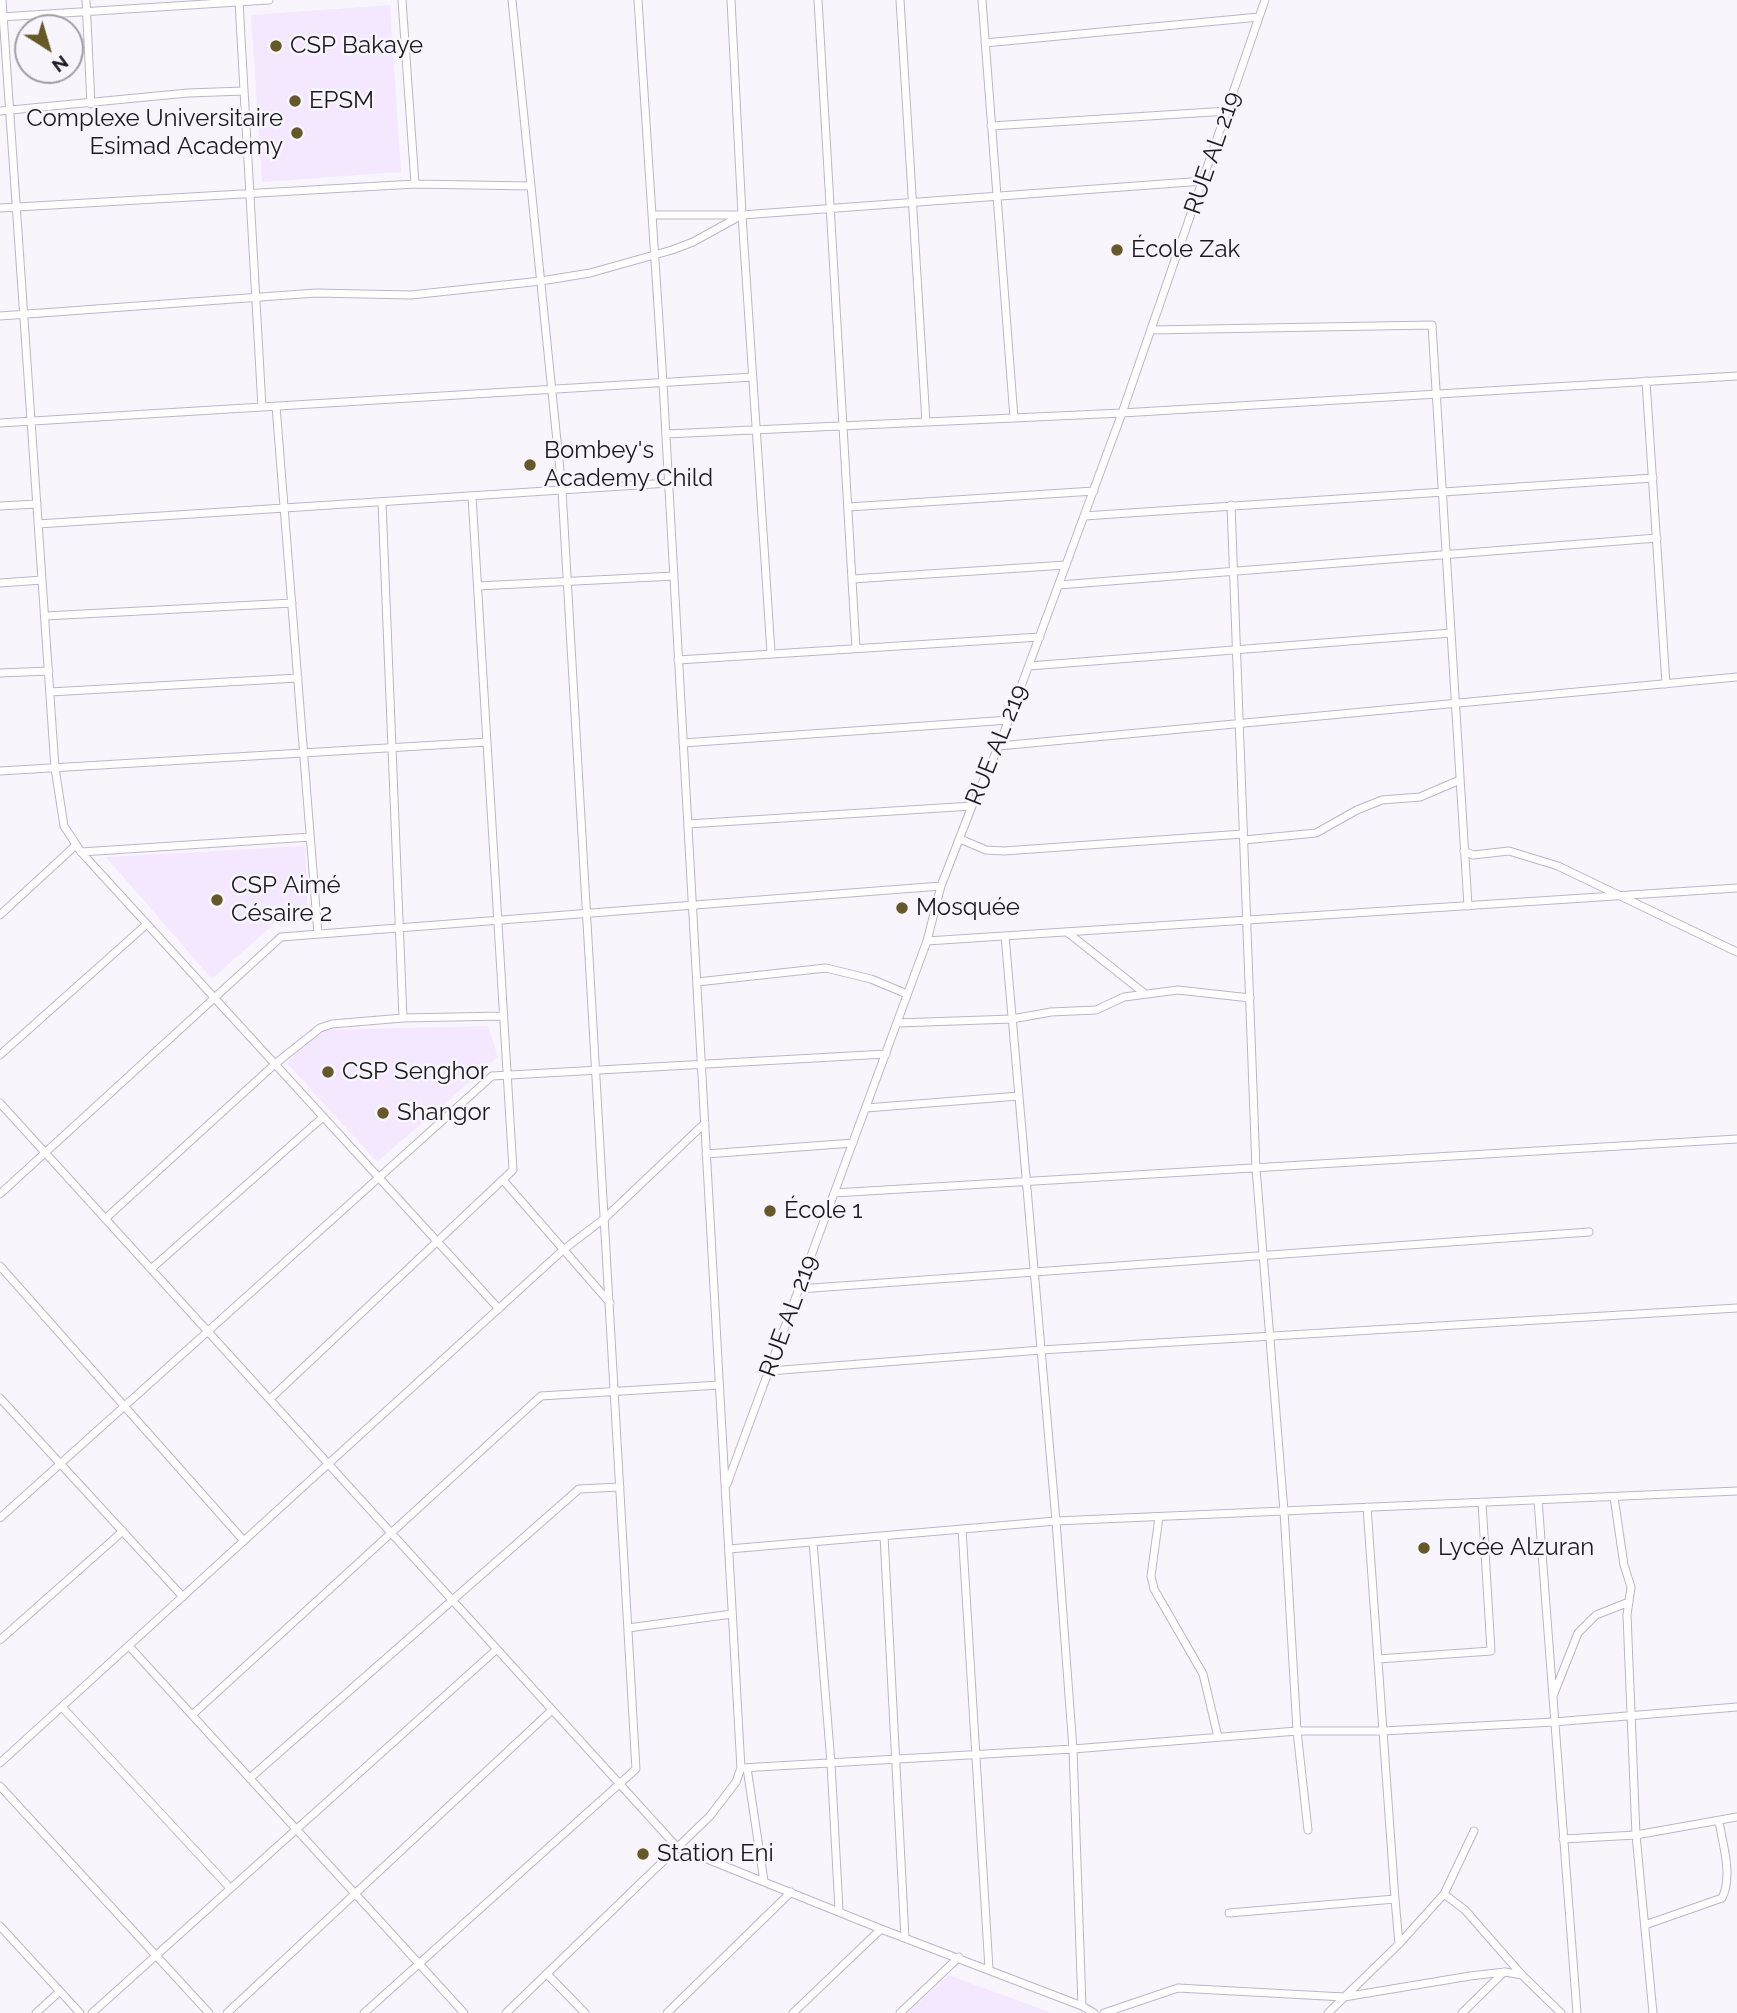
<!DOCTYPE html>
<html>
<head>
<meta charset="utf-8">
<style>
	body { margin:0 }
	#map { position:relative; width:1737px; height:2013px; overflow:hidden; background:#f9f5fd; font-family:Raleway,sans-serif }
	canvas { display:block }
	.north { position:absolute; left:14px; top:14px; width:70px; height:70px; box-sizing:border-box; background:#f9f5fd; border:2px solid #a19da5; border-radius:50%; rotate:143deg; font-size:19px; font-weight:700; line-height:28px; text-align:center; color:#1d1920 }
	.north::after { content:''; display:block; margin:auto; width:24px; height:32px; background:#655a27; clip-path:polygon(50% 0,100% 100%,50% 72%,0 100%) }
</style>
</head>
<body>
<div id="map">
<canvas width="1737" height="2013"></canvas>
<div class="north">N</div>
</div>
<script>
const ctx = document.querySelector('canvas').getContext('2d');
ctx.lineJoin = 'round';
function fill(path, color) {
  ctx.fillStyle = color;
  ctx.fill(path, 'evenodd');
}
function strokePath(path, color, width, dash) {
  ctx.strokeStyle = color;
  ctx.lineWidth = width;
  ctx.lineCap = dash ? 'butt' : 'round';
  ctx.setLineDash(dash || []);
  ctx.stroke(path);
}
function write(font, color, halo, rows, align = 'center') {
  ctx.font = font + ' Raleway,sans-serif';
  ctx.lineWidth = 5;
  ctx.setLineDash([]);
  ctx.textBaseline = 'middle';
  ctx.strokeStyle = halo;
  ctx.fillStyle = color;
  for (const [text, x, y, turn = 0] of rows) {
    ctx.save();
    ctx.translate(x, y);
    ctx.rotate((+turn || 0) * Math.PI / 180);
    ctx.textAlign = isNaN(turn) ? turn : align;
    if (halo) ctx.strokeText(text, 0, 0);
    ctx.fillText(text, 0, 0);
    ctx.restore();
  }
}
const built = new Path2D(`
	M390,5l11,167 -139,10 -11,-167z
	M305,846l3,74 -34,4 -62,55 -106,-122z
	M488,1026l10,31 -121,105 -90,-99 34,-33z
	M948,1975l104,38h-144z`);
const street = new Path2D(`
	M2,0l53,768 9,58 17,26 418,457
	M86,0l5,104
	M402,0l13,184
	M731,0l11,215 29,437
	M818,0l38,648
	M900,0l26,422
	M982,0l32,418
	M239,2l23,405
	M1,17l268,-17
	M985,43l274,-26
	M0,111l188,-18 56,-2
	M991,126l237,-15
	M0,208l415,-24 116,2
	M652,215h90l462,-34
	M0,316l316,-23 95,2 130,-14 49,-8 82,-23 21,-8 49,-27
	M1151,330l281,-5 36,581
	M1646,381l20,303
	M276,406l42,528
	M0,423l753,-46
	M666,434l456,-21 615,-37
	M382,502l21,516
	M1231,505l25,663 28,343 13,220 11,99
	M0,506l37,-2
	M848,507l246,-16
	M1084,516l569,-38
	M38,524l631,-41
	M852,579l214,-14
	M0,583l42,-3
	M1059,585l598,-47
	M478,586l196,-10
	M45,616l247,-13
	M678,660l362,-23
	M1029,666l422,-33
	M0,673l49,-2
	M50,692l248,-14
	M683,743l326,-23
	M999,746l738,-69
	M0,771l487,-29
	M688,824l284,-18
	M960,839l26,11 18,1 239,-17
	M1244,840l72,-7 41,-23 25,-10 38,-3 40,-17
	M1464,851l9,4 36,-4 49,15 179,86
	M81,852l229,-15
	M0,915l76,-70
	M1067,932l77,61
	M1005,936l51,585 17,228 9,257
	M927,941l810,-53
	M697,982l129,-14 45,11 36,15
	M897,1023l115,-4 39,-7 45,-2 28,-13 54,-7 72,8
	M0,1055l147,-131
	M0,1103l677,744 204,82 201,77 12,7
	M866,1108l153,-12
	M706,1154l147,-11
	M503,1180l107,123
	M834,1193l903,-54
	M0,1194l281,-257 660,-51
	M105,1219l170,-155 45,-36 12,-4 71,-6 101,-2
	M0,1266l244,275
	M151,1269l172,-152
	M799,1289l790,-57
	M769,1371l272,-21 696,-42
	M0,1398l183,199
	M270,1399l243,-229 -41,-674
	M727,1484l200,-543 14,-55 31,-80 27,-60 123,-333 143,-413
	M1614,1497l10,68 7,22 -4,28 9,220 17,178
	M1538,1500l39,513
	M1367,1507l28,392
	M1159,1517l-8,59 3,13 49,85 15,63
	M0,1518l492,-442 394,-22
	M962,1529l27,440
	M884,1536l21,402
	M813,1542l18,221 8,147
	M729,1549l327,-28 681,-30
	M628,1628l104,-14
	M0,1640l123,-109
	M129,1646l335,367
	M1378,1659l113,-8 -9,-149
	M1553,1696l25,-63 18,-18 33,-13
	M62,1707l168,181
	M192,1715l349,-319 178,-11
	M0,1763l563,-513 42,-32 100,-95
	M741,1768l332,-19 224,-18h86l171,-9 183,-15
	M747,1768l17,113
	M250,1778l329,-289 41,-2
	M0,1786l209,227
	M1563,1839l73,-4 101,-18
	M1444,1894l21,16 57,65 39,38
	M1229,1913l166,-14 4,45
	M1645,1925l77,-27c11,-22 1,-53 -3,-76
	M0,1926l80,87
	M547,1974l38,39
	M36,2013l23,-21
	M92,2013l405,-364
	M227,2013l325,-303
	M364,2013l272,-244 -74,-1279 -50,-490
	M506,2013l204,-197 26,-34 5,-14 -78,-1385 -25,-383
	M667,2013l124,-121
	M793,2013l88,-84
	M900,2013l59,-56
	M1104,2013l74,-25 166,9 126,-21 35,-4 17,3
	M1328,2013l71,-69 45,-50 30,-63
	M1462,2013l42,-41`);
const markers = [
	[276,46,7,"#655a27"],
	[295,101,7,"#655a27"],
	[297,133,7,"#655a27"],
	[1117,250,7,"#655a27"],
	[530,465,7,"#655a27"],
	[217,900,7,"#655a27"],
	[902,908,7,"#655a27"],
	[328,1072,7,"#655a27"],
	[383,1113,7,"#655a27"],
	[770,1211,7,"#655a27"],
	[1424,1548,7,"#655a27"],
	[643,1854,7,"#655a27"]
];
const poiNames = [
	["CSP Bakaye",290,46],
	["EPSM",309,101],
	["Complexe Universitaire",283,119,"right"],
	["Esimad Academy",283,147,"right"],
	["École Zak",1131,250],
	["Bombey's",544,451],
	["Academy Child",544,479],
	["CSP Aimé",231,886],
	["Césaire 2",231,914],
	["Mosquée",916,908],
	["CSP Senghor",342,1072],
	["Shangor",397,1113],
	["École 1",784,1211],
	["Lycée Alzuran",1438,1548],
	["Station Eni",657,1854]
];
const streetNames = [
	["RUE AL 219",1213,153,-71],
	["RUE AL 219",997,745,-68],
	["RUE AL 219",789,1316,-70]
];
fill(built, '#f3e8ff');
strokePath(street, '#beb4c8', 9);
strokePath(street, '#fff', 7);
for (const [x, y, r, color] of markers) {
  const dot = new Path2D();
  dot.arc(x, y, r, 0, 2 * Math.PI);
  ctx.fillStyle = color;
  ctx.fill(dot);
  strokePath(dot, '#f9f5fd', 2.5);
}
write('24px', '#1d1920', '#f9f5fd', poiNames, 'left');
write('24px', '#1d1920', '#f9f5fd', streetNames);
</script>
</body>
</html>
